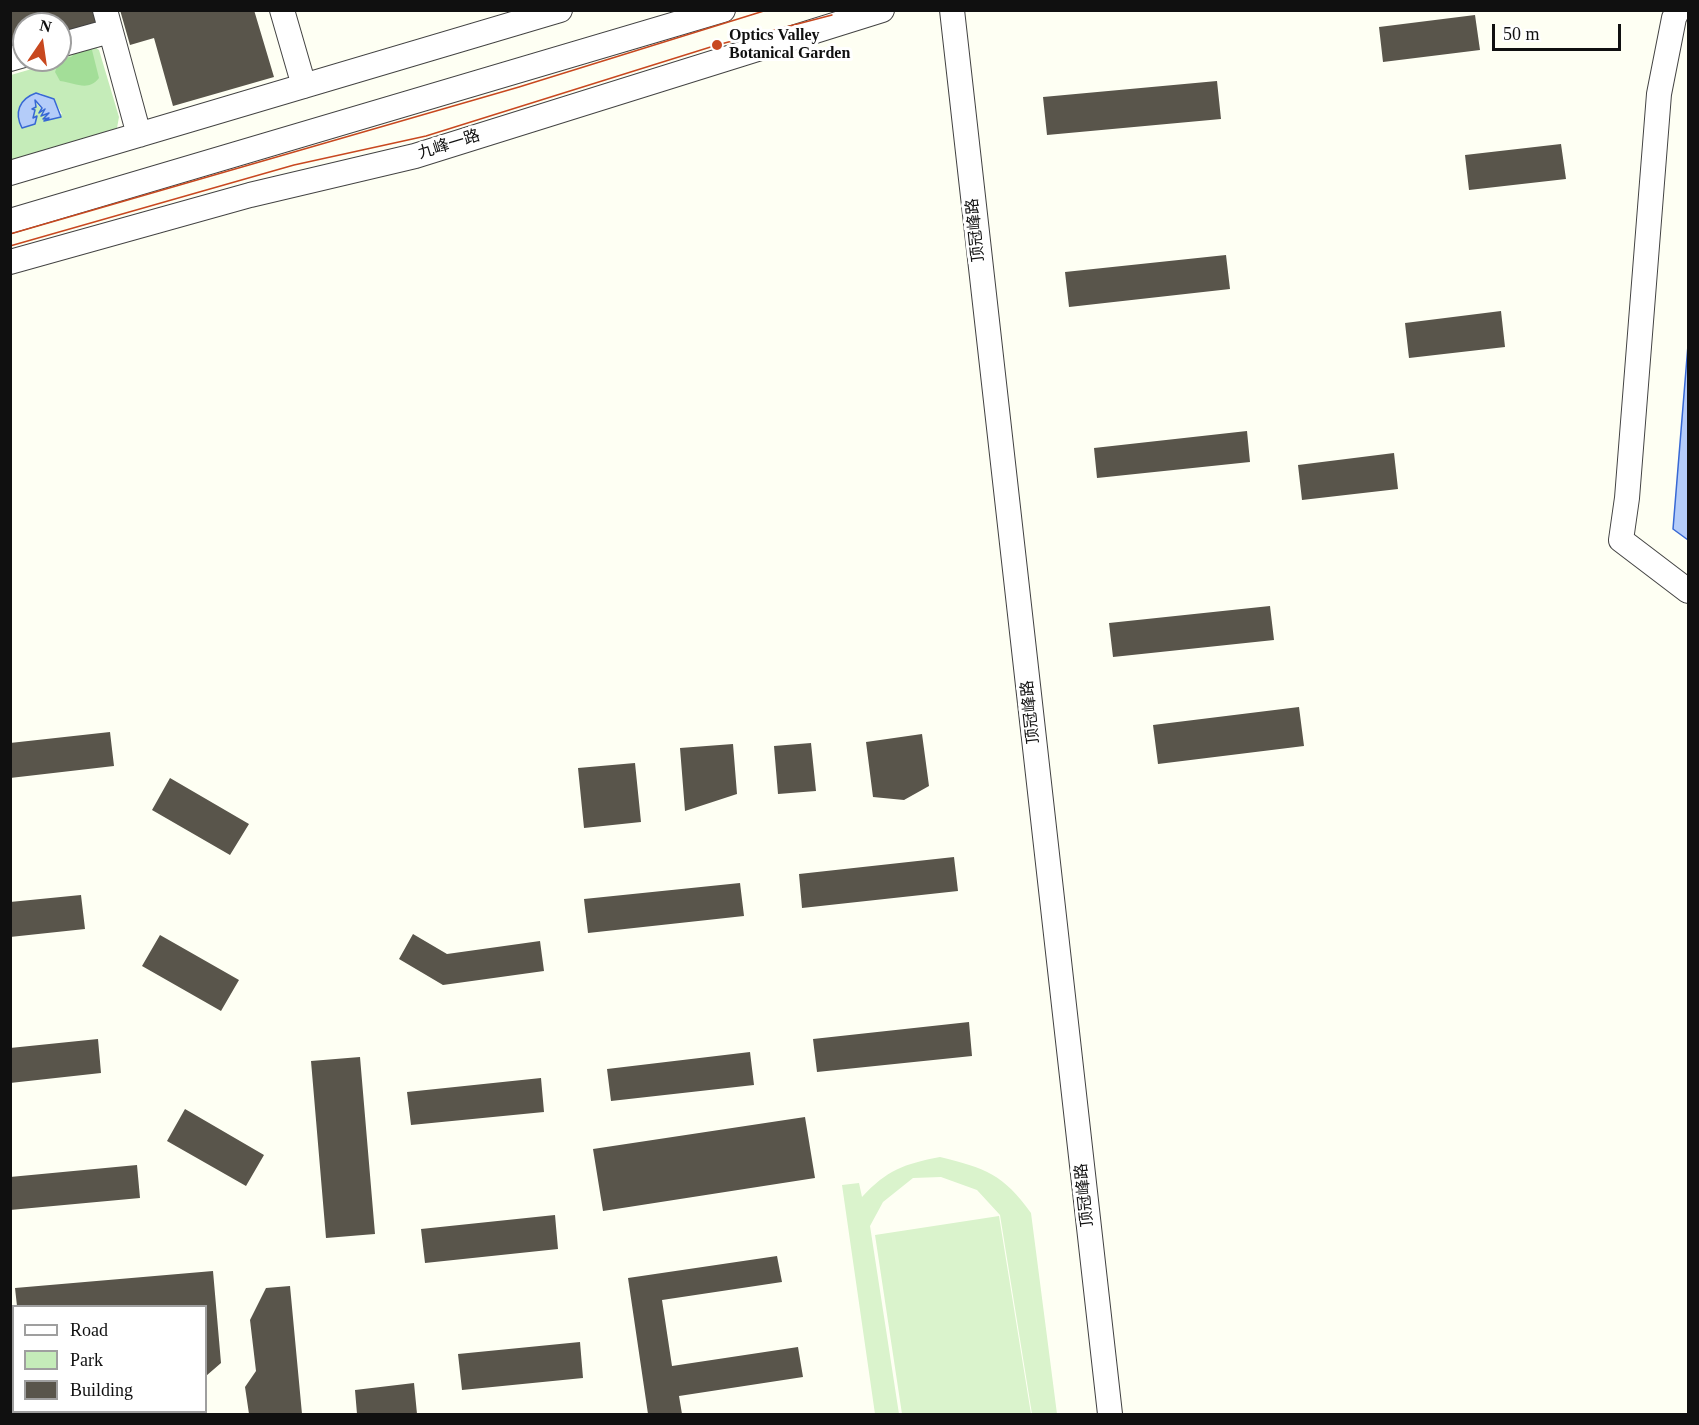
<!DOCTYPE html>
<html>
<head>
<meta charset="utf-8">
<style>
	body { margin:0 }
	#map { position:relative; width:1699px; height:1425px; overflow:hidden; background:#fefff3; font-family:"Times New Roman",serif }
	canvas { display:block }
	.frame { position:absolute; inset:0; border:12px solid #101010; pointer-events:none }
	.legend { position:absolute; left:12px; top:1305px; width:195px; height:108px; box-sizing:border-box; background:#fff; border:2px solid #9f9f9f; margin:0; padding:8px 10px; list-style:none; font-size:18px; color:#101010 }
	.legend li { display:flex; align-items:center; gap:12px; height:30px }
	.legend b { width:30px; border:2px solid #9f9f9f }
	.north { position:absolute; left:12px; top:12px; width:60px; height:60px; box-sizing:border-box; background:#fff; border:2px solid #9f9f9f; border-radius:50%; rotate:13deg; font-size:16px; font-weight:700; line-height:24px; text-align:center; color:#101010 }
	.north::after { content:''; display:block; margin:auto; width:21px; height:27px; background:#c8481f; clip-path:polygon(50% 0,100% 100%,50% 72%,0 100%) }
	.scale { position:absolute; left:1492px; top:24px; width:129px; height:27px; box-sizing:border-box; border:3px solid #101010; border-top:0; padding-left:8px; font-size:18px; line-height:21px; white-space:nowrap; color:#101010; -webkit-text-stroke:4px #fff; paint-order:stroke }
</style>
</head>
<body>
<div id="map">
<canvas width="1699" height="1425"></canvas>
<div class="frame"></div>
<ul class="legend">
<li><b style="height:8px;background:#fff"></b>Road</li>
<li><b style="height:16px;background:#c5ecb9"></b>Park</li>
<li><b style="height:16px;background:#59554b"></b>Building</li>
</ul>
<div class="north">N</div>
<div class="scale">50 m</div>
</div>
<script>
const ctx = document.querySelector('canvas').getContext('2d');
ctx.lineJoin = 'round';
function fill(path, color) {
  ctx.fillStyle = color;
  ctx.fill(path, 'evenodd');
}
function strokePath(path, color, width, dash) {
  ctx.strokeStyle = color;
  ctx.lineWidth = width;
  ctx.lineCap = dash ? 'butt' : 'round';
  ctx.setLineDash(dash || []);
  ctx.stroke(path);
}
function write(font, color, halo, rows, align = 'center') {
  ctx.font = font + ' "Times New Roman","Noto Sans SC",serif';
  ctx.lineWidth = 6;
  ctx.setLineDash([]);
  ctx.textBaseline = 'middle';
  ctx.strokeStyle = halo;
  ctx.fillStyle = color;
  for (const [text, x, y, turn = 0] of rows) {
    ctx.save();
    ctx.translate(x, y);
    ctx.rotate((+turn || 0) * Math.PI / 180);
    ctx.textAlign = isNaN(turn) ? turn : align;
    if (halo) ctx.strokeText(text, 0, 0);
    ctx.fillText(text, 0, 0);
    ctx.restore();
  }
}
const green = new Path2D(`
	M95,47l4,3 20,67 -2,11 -106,34v-87l55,-16v-6zM40,93l14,7 8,14 -13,4v-5l-7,1 3,-5 -3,1 -8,-10 -3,9 2,9h3l-2,5 -14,2c-5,-17 2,-30 20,-32z`);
const forest = new Path2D(`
	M78,50h14l7,28c-11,14 -23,5 -39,3l-5,-9 5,-14 11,-1z`);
const pitch = new Path2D(`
	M940,1157c45,11 63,17 91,56l26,201h-25l-32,-199 -23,-25 -36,-13 -28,1 -30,24 -13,24 29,188h-24l-33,-229 17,-2 3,14c25,-27 42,-33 78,-40z
	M999,1216l32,198h-129l-27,-179z`);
const water = new Path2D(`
	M36,93l18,6 7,18 -17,4 5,-3 -6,1 6,-6 -8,3 4,-7 -6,4 3,-5 -7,-8 1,7 -4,2 3,1 -2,8 4,-2 -2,8 -13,4c-8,-15 -3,-29 14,-35z
	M1688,345v195l-15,-11z`);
const building = new Path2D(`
	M10,10h85l4,12 -39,11v-9h-36v20l-14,3z
	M120,10h134l20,67 -101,29 -19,-68 -24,7z
	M1475,15l5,35 -97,12 -4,-35z
	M1217,81l4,38 -174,16 -4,-38z
	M1561,144l5,35 -97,11 -4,-35z
	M1226,255l4,34 -161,18 -4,-35z
	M1501,311l4,36 -96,11 -4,-35z
	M1247,431l3,31 -153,16 -3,-30z
	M1394,453l4,36 -96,11 -4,-35z
	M1270,606l4,34 -161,17 -4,-34z
	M1299,707l5,39 -146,18 -5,-39z
	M110,732l4,34 -104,12v-35z
	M922,734l7,52 -25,14 -31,-3 -7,-55z
	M811,743l5,48 -38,3 -4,-48z
	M733,744l4,50 -52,17 -5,-63z
	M635,763l6,59 -57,6 -6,-60z
	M170,778l79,46 -19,31 -78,-45z
	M954,857l4,34 -156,17 -3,-34z
	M740,883l4,33 -156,17 -4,-34z
	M81,895l4,34 -75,8v-35z
	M413,934l34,20 93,-13 4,30 -101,14 -44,-26z
	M160,935l79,45 -18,31 -79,-45z
	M969,1022l3,34 -155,16 -4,-33z
	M98,1039l3,34 -91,10v-35z
	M750,1052l4,33 -143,16 -4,-32z
	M360,1057l15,177 -49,4 -15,-177z
	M541,1078l3,34 -133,13 -4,-33z
	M185,1109l79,46 -18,31 -79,-45z
	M805,1117l10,61 -212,33 -10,-62z
	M137,1165l3,33 -130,12v-33z
	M555,1215l3,34 -133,14 -4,-34z
	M777,1256l5,26 -120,18 10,66 126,-19 5,30 -124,19 3,18h-34l-20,-136z
	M213,1271l8,92 -15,13v-70h-189l-2,-18z
	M290,1286l12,128h-53l-4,-27 11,-16 -6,-51 16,-32z
	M580,1342l3,36 -121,12 -4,-36z
	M414,1383l3,31h-60l-2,-24z
	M26,1412h143v2h-143z`);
const minor = new Path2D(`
	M105,10l34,125
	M282,10l22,76
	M952,10l158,1404
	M1678,10l-4,8 -15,76 -32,404 -6,42 67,51
	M60,45l50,-14
	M10,59l14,-4
	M10,173l550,-163
	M10,221l713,-211
	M10,262l240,-67 165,-39 467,-146`);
const tram = new Path2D(`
	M10,234l509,-147 248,-77
	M10,246l284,-81 132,-29 291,-91 115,-30`);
const markers = [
	[717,45,6,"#c8481f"]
];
const poiNames = [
	["Optics Valley",729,36],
	["Botanical Garden",729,54]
];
const streetNames = [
	["九峰一路",449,145,-17],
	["顶冠峰路",976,230,-96],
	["顶冠峰路",1031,712,-96],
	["顶冠峰路",1085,1195,-96]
];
fill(green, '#c5ecb9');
fill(forest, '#a3de98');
fill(pitch, '#daf3cc');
fill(water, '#b4ccf9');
strokePath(water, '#3768d4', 1.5);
fill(building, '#59554b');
strokePath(minor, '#434343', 26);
strokePath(minor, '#fff', 24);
strokePath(tram, '#c8481f', 1.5);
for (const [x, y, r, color] of markers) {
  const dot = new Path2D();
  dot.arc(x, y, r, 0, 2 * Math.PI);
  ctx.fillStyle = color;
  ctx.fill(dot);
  strokePath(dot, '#fff', 2);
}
write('bold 16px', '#101010', '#fff', poiNames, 'left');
write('16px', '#101010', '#fff', streetNames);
</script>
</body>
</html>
